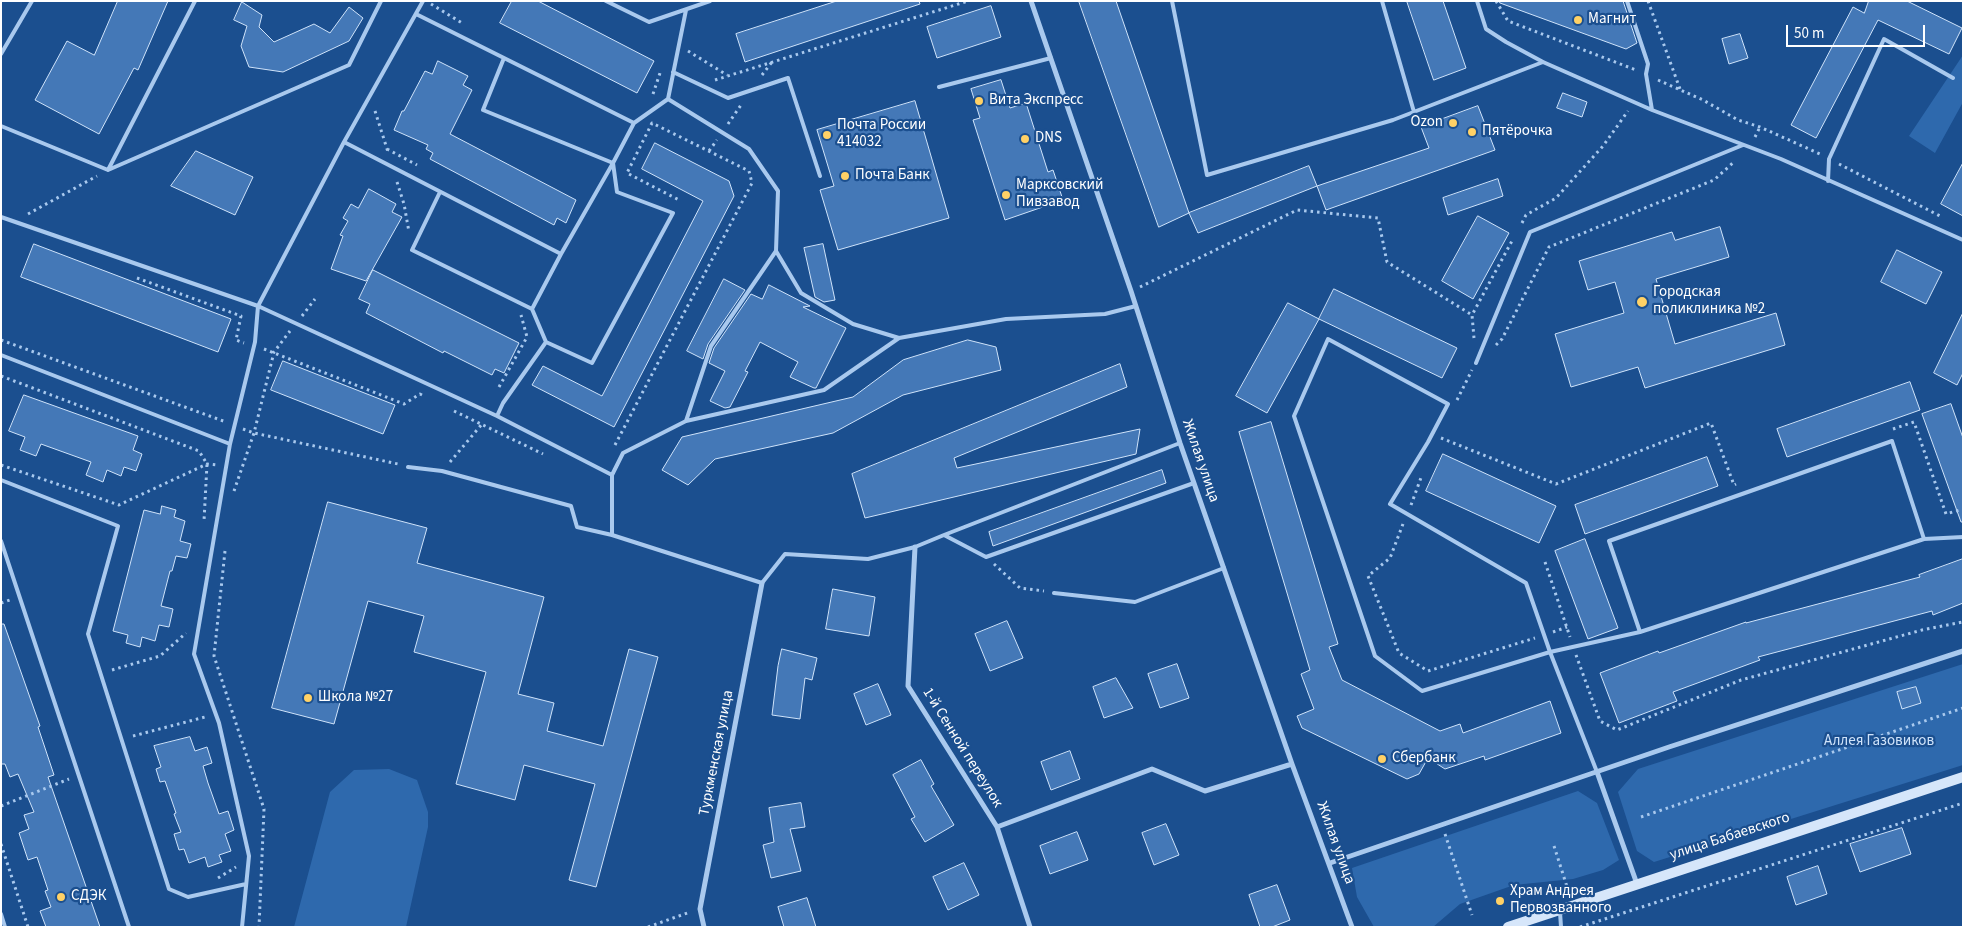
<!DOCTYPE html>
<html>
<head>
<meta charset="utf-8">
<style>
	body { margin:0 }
	#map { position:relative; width:1964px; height:928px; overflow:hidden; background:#1b4f8f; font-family:"Source Sans 3",sans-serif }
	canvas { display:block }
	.frame { position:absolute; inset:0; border:2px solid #fff; pointer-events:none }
	.scale { position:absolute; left:1786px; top:25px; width:139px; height:22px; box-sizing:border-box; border:2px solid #fff; border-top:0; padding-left:6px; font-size:15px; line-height:18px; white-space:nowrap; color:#fff; -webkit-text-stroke:4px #1b4f8f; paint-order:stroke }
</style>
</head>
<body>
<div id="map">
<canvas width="1964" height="928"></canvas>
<div class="frame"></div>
<div class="scale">50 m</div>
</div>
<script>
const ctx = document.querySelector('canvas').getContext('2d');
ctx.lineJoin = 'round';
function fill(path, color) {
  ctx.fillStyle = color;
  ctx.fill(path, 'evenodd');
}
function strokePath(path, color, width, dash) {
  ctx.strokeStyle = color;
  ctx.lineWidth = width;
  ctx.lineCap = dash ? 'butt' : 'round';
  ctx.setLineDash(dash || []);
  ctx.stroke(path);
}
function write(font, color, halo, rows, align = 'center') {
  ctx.font = font + ' "Source Sans 3",sans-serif';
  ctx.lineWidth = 4.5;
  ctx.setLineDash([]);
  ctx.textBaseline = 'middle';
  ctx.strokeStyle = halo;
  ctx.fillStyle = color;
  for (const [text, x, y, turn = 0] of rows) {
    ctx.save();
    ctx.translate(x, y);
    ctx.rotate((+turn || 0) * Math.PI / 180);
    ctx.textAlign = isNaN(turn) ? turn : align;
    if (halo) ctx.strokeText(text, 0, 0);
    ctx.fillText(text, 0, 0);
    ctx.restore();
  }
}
const green = new Path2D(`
	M1963,55v47l-28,51 -26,-17z
	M1963,664v101l-309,97 -17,-11 -19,-59 20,-23z
	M389,769l28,11 11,32v15l-22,100h-112l36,-135 24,-22z
	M1578,791l19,12 22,57 -16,10 -30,9 -59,6 -54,19 -27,23h-59l-17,-30 -5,-29z`);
const building = new Path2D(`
	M118,1h50l-30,69 -4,-2 -35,66 -64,-34 32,-59 27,14z
	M512,1h26l116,60 -17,32 -137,-70z
	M837,1h82l1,3 -175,58 -9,-28z
	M1079,1h37l73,212 -30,14z
	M1407,1h36l23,67 -32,12z
	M1500,1h123l14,42 -11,6 -126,-46z
	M1869,1h38l55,27 -13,26 -71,-34 -62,118 -25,-13 62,-118 11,6z
	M242,2l20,13 -3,12 15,15 40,-18 16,9 19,-26 14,11 -14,23 -66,31 -34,-5 -8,-21 6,-20 -13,-6z
	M991,6l10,31 -64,21 -10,-31z
	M1740,34l8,24 -19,6 -7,-25z
	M438,61l30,15 -5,9 9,5 -22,44 126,66 -10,23 -9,-5 -3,7 -124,-66 3,-6 -7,-4 2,-4 -34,-15 8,-19h2l21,-40 7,3z
	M1001,80l9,28 16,-5 22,69 5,-2 10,30 -58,20 -32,-100 7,-2 -9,-29z
	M1563,93l24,9 -5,15 -25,-9z
	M915,101l34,117 -111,32 -18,-60 14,-4 -17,-56z
	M1478,106l17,44 -169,60 -9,-24 112,-38 -8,-21z
	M655,143l74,38 5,15 -120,231 -82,-42 11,-19 59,30 101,-195 -61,-32z
	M196,151l57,26 -18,38 -64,-29z
	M1963,163v53l-22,-12z
	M1309,166l8,20 -119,47 -9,-20z
	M1498,179l5,17 -55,19 -5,-17z
	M369,189l27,15 -4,8 10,5 -36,64 -35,-12 12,-33 -3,-1 8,-14 -5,-3 8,-14 7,4z
	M1478,216l31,17 -36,66 -31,-18z
	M1720,227l9,30 -73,22 19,65 101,-31 9,32 -140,43 -7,-21 -67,20 -16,-53 69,-21 -9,-31 -27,8 -9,-29 93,-29 3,8z
	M34,244l197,75 -13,33 -197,-75z
	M823,244l12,56 -11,2 -9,-5 -11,-49z
	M1897,250l45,22 -16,32 -45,-22z
	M373,270l146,73 -15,30 -9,-4 -3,6 -48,-24 -1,2 -77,-40 4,-9 -11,-5z
	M724,279l21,11 -37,54 -5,15 -16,-8z
	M769,285l41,21 -7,1 43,21 -30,60h-2l-24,-11 8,-15 -38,-20 -15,29 3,1 -18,35 -5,1 -15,-7 15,-30 -16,-8 5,-15 37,-54 11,5z
	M1334,289l123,59 -15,30 -123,-59z
	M1288,303l31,16 -52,94 -31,-17z
	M1963,313v60l-6,12 -23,-12z
	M968,340l28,7 5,23 -98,25 -70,38 -118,26 -27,26 -26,-15 20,-33 171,-40 50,-37z
	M283,361l112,44 -12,29 -112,-44z
	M1120,364l7,23 -173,71 3,10 183,-39 -4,25 -271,64 -13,-44z
	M1910,382l10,28 -133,47 -10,-28z
	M24,395l114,41 -5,14 9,4 -6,17 -12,-4 -3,9 -14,-6 -4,12 -17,-7 5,-13 -50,-18 -5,12 -16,-6 5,-13 -16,-6z
	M1951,404l12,34v84h-2l-39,-108z
	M1271,422l67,222 -9,3 13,33 98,51 20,-7 3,9 87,-32 11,32 -76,27 -1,-4 -39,13 -17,-11 -9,16 -12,5 -105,-51 -5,-12 17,-7 -13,-35 9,-4 -71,-238z
	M1443,454l113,52 -17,37 -113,-52z
	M1707,457l11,29 -133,48 -10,-29z
	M1162,470l4,13 -173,63 -4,-14z
	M328,502l99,26 -10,35 127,34 -26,97 36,9 -7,28 56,15 26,-97 29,8 -62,230 -27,-7 26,-96 -71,-19 -9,35 -59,-16 30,-112 -72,-20 10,-36 -56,-15 -34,123 -62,-16z
	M162,506l14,4 -2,7 11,4 -5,20 11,3 -4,14 -11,-2 -4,15h-2l-9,35 12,3 -4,18 -10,-2 -4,16 -13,-4 -2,10 -14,-4 2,-8 -15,-4 31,-121 16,4z
	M1585,539l33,89 -30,11 -33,-88z
	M1963,559v44l-30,12 -1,-4 -174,46 2,3 -87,32 4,9 -58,22 -19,-50 58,-22 1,2 87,-31v1l174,-46 -1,-2z
	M833,589l42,8 -6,39 -43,-7z
	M1007,621l16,37 -33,13 -15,-37z
	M1,624h3l36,102 -2,1 16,48 -6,2 52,150h-54l-6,-16 11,-4 -6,-16 3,-1 -11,-33 -9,3 -9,-27 10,-4 -5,-14 10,-3 -16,-38 -8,3 -5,-13h-4z
	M782,649l35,9 -5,22 -7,-2 -5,41 -28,-4 6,-49z
	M1177,664l12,34 -29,10 -12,-34z
	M1116,678l17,30 -29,10 -11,-31z
	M878,684l13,31 -25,10 -12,-31z
	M1916,687l5,16 -19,6 -5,-17z
	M190,737l5,14 12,-4 5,16 -9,3 5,17 11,31 9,-3 6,19 -9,4 6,17 -12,4 3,7 -14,5 -3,-10 -16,6 -5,-14 -5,1 -5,-16 7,-2 -7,-18 2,-1 -11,-32 -5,1 -4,-13 5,-2 -7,-21z
	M1070,751l10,28 -29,11 -10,-28z
	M921,760l13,24 -3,2 23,39 -29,17 -14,-23 4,-2 -22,-42z
	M801,803l4,24 -15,2 11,42 -30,7 -8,-33 11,-3 -5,-34z
	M1166,824l13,31 -25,10 -12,-32z
	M1902,828l9,26 -51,18 -10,-28z
	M1077,832l11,28 -38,14 -10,-28z
	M964,863l15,32 -31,15 -15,-33z
	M1818,866l9,28 -31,11 -9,-28z
	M1277,885l13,35 -18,7h-12l-11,-32z
	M807,898l9,29h-32l-6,-20z`);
const path = new Path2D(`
	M1496,1l12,20 128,49
	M1648,1l32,88
	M431,4l31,19
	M688,51l39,24
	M762,75l10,-13
	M715,80l253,-79
	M1658,80l45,20 35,20 22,7 60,27
	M653,94l8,-24
	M375,111l13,41
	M728,124l13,-19
	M1755,137l5,-10
	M387,149l30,16
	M709,151l8,-11
	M1839,164l103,53
	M397,182l7,22 5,28
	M28,214l69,-38
	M1522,223l4,-8 30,-17 47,-52 25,-35
	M137,278l104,38 -5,24 8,3
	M1140,287l157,-77 81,8 9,44 85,53
	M302,316l13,-17
	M1474,338l-2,-23 41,-76
	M1,340l225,82
	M1496,345l6,-6 47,-92 165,-67 21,-19
	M264,349l140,55 16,-10 2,1
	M1,376l198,75 8,13 -3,57
	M499,387l28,-50 -6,-22
	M1457,400l15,-30
	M454,411l89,43
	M243,429l11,4 144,31
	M1893,429l21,-7 32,92 17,-5
	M1441,438l115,46 155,-61 23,62 2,-1
	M615,445l137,-262 -3,-12 -97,-48 -25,50 52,27
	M450,462l32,-38
	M1,465l118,40 88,-41 10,1
	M234,491l20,-58 20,-81 16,-21
	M1411,505l11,-30
	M1403,524l-13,34 -22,18 31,77 29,18 107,-33
	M225,551l-11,105 50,153 -5,118
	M1545,562l25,75
	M994,564l26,24 24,3
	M1,603l9,-3
	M1553,632l14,-5
	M1576,655l24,66 17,9 124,-50 181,-50 41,-8
	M112,670l48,-14 26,-23
	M133,736l72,-19 1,2
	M1,806l68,-27
	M1641,817l322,-109
	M1445,834l27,81
	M1,844l27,83
	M1554,846l15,47
	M218,878l18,-11
	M648,927l42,-15
	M1580,927l383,-124`);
const lane = new Path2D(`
	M606,1l43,21 61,-21
	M1172,1l35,174 186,-55 150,-58
	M1382,1l32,111
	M1477,1l9,28 20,13 37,20 109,48 129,49 182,81
	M1627,1l21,63 -2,10 6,36
	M416,14l218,109 -21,40 -130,-53 21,-52
	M1,54l31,-53
	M673,72l55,26 60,-20 32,98
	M939,87l112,-29
	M634,123l34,-24
	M1,126l107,44 87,-169
	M344,142l217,112 -29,55 -120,-59 28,-58
	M108,170l241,-105 32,-64
	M1828,181l1,-22 55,-120 69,39
	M1,217l257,89 239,110 6,-13 43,-61 46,21 81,-150 -56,-21 -4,-29
	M776,251l25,42 52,31 46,14
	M561,254l52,-91
	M1136,306l-31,8 -99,5 -107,19 -75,52 -138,31 -63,32 -11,22v60l150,48 23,-29 83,5 47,-12 29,-12 42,22 208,-74
	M532,309l14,33
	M1,355l229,89 25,-102 3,-36 86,-164 79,-141
	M1476,363l54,-131 213,-87
	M497,416l115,59
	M686,421l25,-75 65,-95 2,-60 -29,-42 -81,-50 18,-89
	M1892,441l32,98 -284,93 -31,-91z
	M230,444l-36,210 25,69 30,133 -7,71
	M408,467l34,4 129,35 6,21 35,8
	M1,480l117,46 -30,108 81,255 19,8 58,-13
	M944,535l236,-92
	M1924,539l39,-2
	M1,541l128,386
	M1054,593l81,9 89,-34
	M1597,772l-47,-120 -128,39 -47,-35 -81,-240 34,-77 120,65 -20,38 -38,62 136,79 24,69 90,-20
	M1560,912l1,15
	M1,914l4,13`);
const street = new Path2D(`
	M1031,1l100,290 49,152 112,321 60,163
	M915,547l-7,139 89,141 33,100
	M1597,772l40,112
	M997,827l155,-58 53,22 87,-27
	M1330,863l339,-116 294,-96
	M704,927l-4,-18 62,-326`);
const secondary = new Path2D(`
	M1508,927l455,-150`);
const markers = [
	[1578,20,5,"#ffd166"],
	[979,101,5,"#ffd166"],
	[1453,123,5,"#ffd166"],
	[1472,132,5,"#ffd166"],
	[827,135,5,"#ffd166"],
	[1025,139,5,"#ffd166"],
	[845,176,5,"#ffd166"],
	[1006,195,5,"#ffd166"],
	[1642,302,6,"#ffd166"],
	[308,698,5,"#ffd166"],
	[1382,759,5,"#ffd166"],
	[61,897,5,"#ffd166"],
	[1500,901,5,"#ffd166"]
];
const poiNames = [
	["Магнит",1588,20],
	["Вита Экспресс",989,101],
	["Ozon",1443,123,"right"],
	["Почта России",837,126],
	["414032",837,143],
	["Пятёрочка",1482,132],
	["DNS",1035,139],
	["Почта Банк",855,176],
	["Марксовский",1016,186],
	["Пивзавод",1016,203],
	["Городская",1653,293],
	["поликлиника №2",1653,310],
	["Школа №27",318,698],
	["Сбербанк",1392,759],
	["Храм Андрея",1510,892],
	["Первозванного",1510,909],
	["СДЭК",71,897]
];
const streetNames = [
	["Жилая улица",1200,461,71],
	["1-й Сенной переулок",962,748,58],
	["Туркменская улица",717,753,-79],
	["улица Бабаевского",1730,837,-18],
	["Жилая улица",1335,843,70]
];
const parkNames = [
	["Аллея Газовиков",1879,742]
];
fill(green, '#2e69ad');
fill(building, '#4478b7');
strokePath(building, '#cfe3fa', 1);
strokePath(path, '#a9c9ee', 3, [2.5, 4]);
strokePath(lane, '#a9c9ee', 4);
strokePath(street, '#a9c9ee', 5);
strokePath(secondary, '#d6e6fa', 10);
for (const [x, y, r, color] of markers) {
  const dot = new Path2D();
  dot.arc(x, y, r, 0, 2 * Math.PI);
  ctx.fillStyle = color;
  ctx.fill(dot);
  strokePath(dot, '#1b4f8f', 2);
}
write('15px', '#fff', '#1b4f8f', poiNames, 'left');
write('15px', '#fff', '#1b4f8f', streetNames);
write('15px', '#cfe3fa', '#1b4f8f', parkNames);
</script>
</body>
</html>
